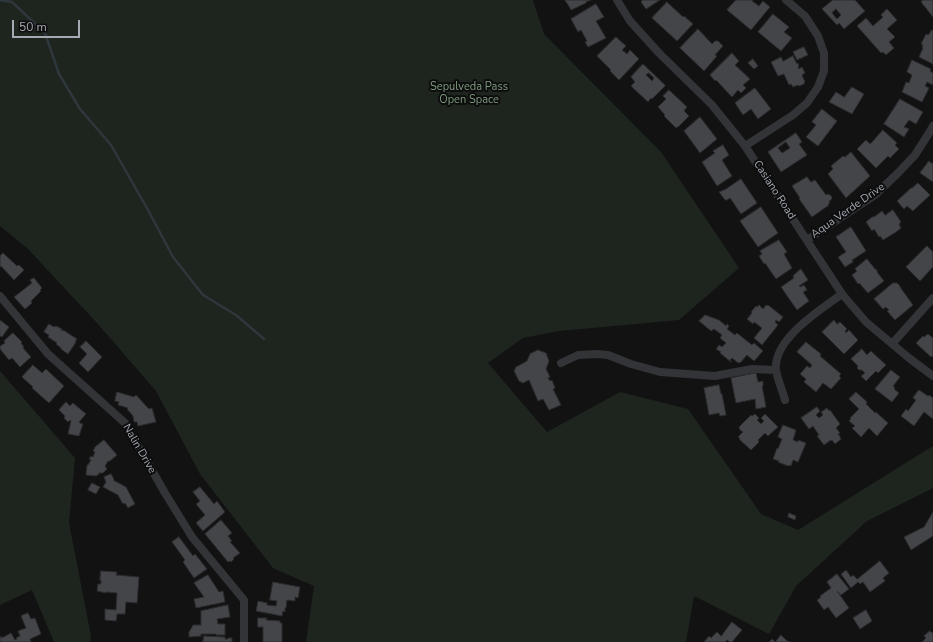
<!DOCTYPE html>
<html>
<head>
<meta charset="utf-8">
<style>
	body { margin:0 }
	#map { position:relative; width:933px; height:642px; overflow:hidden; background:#121213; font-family:"Nunito Sans",sans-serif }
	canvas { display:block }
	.scale { position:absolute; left:12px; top:20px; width:68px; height:18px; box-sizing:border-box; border:2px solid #a4a9b2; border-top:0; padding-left:5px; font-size:12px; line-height:14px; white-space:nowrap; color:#a4a9b2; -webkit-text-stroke:3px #0d0d0e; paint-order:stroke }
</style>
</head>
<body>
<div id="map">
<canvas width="933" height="642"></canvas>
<div class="scale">50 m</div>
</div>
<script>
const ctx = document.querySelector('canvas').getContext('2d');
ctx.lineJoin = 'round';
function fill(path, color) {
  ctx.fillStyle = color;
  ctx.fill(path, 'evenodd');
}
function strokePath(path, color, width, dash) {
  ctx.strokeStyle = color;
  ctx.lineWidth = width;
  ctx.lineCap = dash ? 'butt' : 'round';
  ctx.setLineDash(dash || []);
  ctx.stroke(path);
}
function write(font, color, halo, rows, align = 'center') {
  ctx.font = font + ' "Nunito Sans",sans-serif';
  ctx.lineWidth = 4;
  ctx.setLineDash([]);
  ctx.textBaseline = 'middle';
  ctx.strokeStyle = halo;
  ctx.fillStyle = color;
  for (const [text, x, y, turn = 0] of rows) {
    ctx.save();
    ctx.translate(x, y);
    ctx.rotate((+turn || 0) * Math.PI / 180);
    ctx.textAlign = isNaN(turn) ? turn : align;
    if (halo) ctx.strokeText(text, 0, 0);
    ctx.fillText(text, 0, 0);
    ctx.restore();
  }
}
const green = new Path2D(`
	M0,0h533l11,34 117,118 78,116 -60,52 -120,11 -36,7 -35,25 59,69 73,-40 68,17 73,105 37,16 135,-84v42l-66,33 -71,65 -27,48 -75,-38 -8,46h-380l8,-56 -41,-18 -73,-94 -44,-83 -59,-68 -70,-75 -27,-22z
	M0,371l75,87 -6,65 22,113 -1,6h-36l-22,-52 -32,15z`);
const stream = new Path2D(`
	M0,0l12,2 33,31 14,41 21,35 31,36 37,65 25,47 30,38 33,20 28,24`);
const building = new Path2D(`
	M565,0h26l-5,2v1l-15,7 -4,-7 -1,-1z
	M642,0h18l-14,9 -5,-7 1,-1z
	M736,0h17l-1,1 7,5 4,-5 7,6 -19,23 -24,-20z
	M833,0h22l10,11 -21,18 -5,-6 -2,2 -15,-16zM836,9l5,6 -4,4 -5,-6z
	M923,0h10v17l-12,-15z
	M667,2l16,15 1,-1 9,8 -16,17 -25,-23z
	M596,4l8,13 -8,4 10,17 -18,9 -3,-5 2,-1 -6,-11 -3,2 -7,-13z
	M887,9l10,11 -10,9 8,8 -6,5 5,6 -8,7 -3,-3 -2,1 -24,-27 9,-8 7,8 10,-9 -2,-2z
	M773,14l16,13 -5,5 8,6 -11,13 -23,-19z
	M698,29l14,15 3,-3h3l5,5 -8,9 2,1 -13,15 -24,-23z
	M932,30h1v34l-14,-7 4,-9 -1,-1 1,-2 -2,-1 5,-10 2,1z
	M616,37l10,9 -4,4 5,4 3,-4 9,9 -20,21 -9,-9 1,-1 -14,-14z
	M804,47l4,8 -11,5 -4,-8z
	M732,53l7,8 -4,4 15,14 -7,6 3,3 -5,5 -3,-3 -6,7 -16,-17 -1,1 -5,-6z
	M793,56l4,8 1,-1 1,3h-1l1,3 3,-2 3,6 -3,2 3,7 -1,1v1l-5,2 -1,-1 -5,2 -2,-3 -2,1 -5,-11 -6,2 -7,-14 10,-5 2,4z
	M753,59l5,7 -4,3 -6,-6z
	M912,60l19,9 -1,2 3,2v12l-6,-3 -2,4 4,2 -7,14 -20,-10 4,-10 3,1 3,-8 -5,-3z
	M643,64l22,21v1l-13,13 -1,-1 -3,4 -17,-16 4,-4 -4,-5zM649,73l5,5 -2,3 -6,-6z
	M852,87l12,7 -12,20 -23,-12 7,-10 8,5z
	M755,88l16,21 -13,10 -7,-10 -8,6 -8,-12z
	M669,90l18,17 -3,4 5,5 -11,11h-1l-1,1 -12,-12 1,-1 -7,-8 8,-8 -3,-3z
	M900,99l23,13 -7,12 -7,-4 -5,7 5,2 -5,8 -20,-13z
	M822,109l15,12 -19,25 -12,-9 10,-12 -4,-3z
	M700,117l17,22 -17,14 -16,-22z
	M883,130l14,13 -2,2 4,4 -9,9 -2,-2 -12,12 -19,-19 9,-9 4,4z
	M796,133l6,9 -3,2 8,11 -26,17 -13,-20zM786,142l4,6 -8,5 -4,-5z
	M723,145l6,10 -7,5 10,16 -15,10 -15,-24 13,-9 -2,-2z
	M851,152l19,24 -24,22 -18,-24 5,-5 -2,-3 12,-10 2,1z
	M929,161l3,3 1,-2v20l-13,-9z
	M807,177l4,5 4,-2 11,15 2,-1 2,1 2,2 -1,3 -2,1 1,2 -2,1 1,1 -17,12 -13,-18 1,-1 -8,-12z
	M741,179l16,24 -16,11 -11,-16 -3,2h-2l-6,-8 7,-3z
	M918,183l12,12 -17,16 -6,-5 -3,3 -7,-8 14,-13h1z
	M761,207l17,26 -20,14 -18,-26z
	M893,210l8,12 -2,2 2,4 -5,4 -13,8 -3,-4 -1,1 -5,-8 -2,2 -6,-9 6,-5h2l8,-6 3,4z
	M851,227l15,24 -14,9 1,2 -8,5 -7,-10 8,-5 -10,-15z
	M779,240l8,12 -3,2 8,14 -16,11 -11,-16 -1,1 -5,-8 3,-2 -2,-3z
	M927,246l6,6v15l-13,14 -14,-14z
	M3,253l14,13 2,-1 5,5 -10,10 -13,-14 -1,1v-11z
	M867,259l8,10 2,1v2l7,9 -16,12 -9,-10 -1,1 -6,-9 5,-4 -2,-2z
	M801,269l7,11 -9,6 1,1 4,-2 3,5 -4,2 6,9 -12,9 -16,-23 13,-9 -1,-2z
	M34,278l8,10 -2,2 1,1 -10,10 1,2 -7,6 -11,-12 18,-14 -2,-3z
	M893,283h4l3,3v1l13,18 -18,15 -8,-9 2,-1 -3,-3 -3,2 -9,-10z
	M759,305l4,4 3,-4 1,1 1,-1 15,12 -4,5 -3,-2 -1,2 3,3 -16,20 -8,-7 8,-10 -8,-6 -1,2 -6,-5 5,-6 -1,-1 5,-6 1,1z
	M705,315l14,5 7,6 1,-2 2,2 -2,3 8,6 2,-2 15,12 2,-2 9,8 -9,10 -7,-6 -7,8 -1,-1 -1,1 -6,-5 -2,2 2,2h-1l-11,-9 1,-1 -5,-3 3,-4 3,2 4,-4 -6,-5 2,-3 -8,-6 -3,2 -12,-10z
	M0,320l9,7 -7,10 -2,-1z
	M834,320l3,4 3,-2 7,7 -2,2 1,2 3,-3 9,10 -14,14 -22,-22z
	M49,324l5,3 2,-1 6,3 -1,2 2,-1 14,9 -2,3h1l-8,12 -7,-5v-1l-5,-4 1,-1 -9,-6 1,-2 -5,-3z
	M13,333l9,9 -1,1 3,4 -1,1 8,9 -11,10 -8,-9 -3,2 -9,-11v-3l5,-3 -1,-2z
	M928,334l5,4v18l-2,1 -15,-14 7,-7 1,1z
	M86,341l16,16 -14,15 -9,-9 8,-9 -7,-7z
	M806,342l15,12 -1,2 21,18 -2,2 2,2 -10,11 -8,-6 -7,9 -12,-10 2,-3 -6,-5 7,-8 3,2 2,-3 -15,-13z
	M862,349l5,6 4,-4 15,14 -8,8 -2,-2 -10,10 -5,-5 4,-3 -3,-3h-3l-2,-2 1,-2 -7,-7z
	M538,350l8,3 3,8 -3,8 4,8 -2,1 2,3 2,-1 3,8 -2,1 8,16 -12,5 -6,-11 -5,2 -9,-21 -6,3 -4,-2 -5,-10 2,-4 11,-6 3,-7z
	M33,365l9,8 4,-4 18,17 -15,17 -17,-15 1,-1 -11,-10z
	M891,370l9,7 -7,9 2,2 -1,1 5,4 -7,9 -17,-13z
	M756,373l2,9 5,-1v5h-1l4,21 -10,2 -1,-10 -19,4 -5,-25z
	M719,385l2,9h1l4,21 -6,1 -1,-3 -10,2 -5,-27z
	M919,390l9,6 1,-1 4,3v21l-9,-7 -10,14 -13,-10 5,-7 2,2 8,-11 -3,-2z
	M117,392l17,5 2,-2 13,14 3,-1 4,14 -18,4 -1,-4h-3l-1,-6 -6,-7 1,-1 -10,-3 1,-3 -4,-1z
	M856,392l11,10 -1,2 9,9 1,-1 12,11 -11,13 -8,-8 -8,9 -9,-9 3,-2 -6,-5 2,-2 -1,-1 9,-9 -10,-10z
	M66,402l4,4 3,-3 13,11 -7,8 1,1 3,1 -4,12 -11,-2 3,-13 -1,-1 -2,2 -4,-4 1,-2 -6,-6z
	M817,407l3,4 -4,4 3,3 4,-3 -2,-3 6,-4 2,3 1,-1 10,14 -4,4 4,5 -2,1 1,1 2,4 -6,5 -3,-4 -1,1v-1l-7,5 -7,-9 2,-1 -6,-9 -4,3 -8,-11z
	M755,414l4,4 -2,2 4,4 3,-3 -3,-3 4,-4 13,13 -10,9 -3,-3 -7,7 1,2 -8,8 -12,-11 1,-1 -2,-1 5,-5 -3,-2 -1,-3 12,-12 1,1z
	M783,425l13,5 -3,10 5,2v-2l8,3 -8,19 -5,-2 -2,6 -2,-1 -1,1 -10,-4 1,-1 -6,-2 4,-11 1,1 4,-10 -4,-2z
	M104,440l13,15 -7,6h-2l-3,5 2,3 -4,4h-4v1l-3,2 -10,-1 1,-10h1l3,-5 -2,-1 2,-3 2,1 2,-5 -2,-1 2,-4z
	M111,474l3,5 -1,1 13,7 9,17 -7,4 -3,-5 -2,1 -5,-9 -15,-8 3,-5 -2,-5z
	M92,483l8,4 -4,7 -8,-4z
	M200,487l14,17 3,-3 8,11 -22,19 -7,-8 9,-8 -9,-11 4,-3 -7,-9z
	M933,512v24l-22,14 -7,-13 20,-10z
	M789,513l7,3 -1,4 -7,-3z
	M221,520l11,13 -4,3 4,5 -2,1 10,11 -7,5 1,1 -3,3 -1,-1 -2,1 -23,-28z
	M179,537l14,19 2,-2 12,15 -13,9 -11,-16 2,-2 -13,-18z
	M880,561l9,12 -6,5 2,3 -15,11 -7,-10 -3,2 -2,-2 -7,6 -10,-14 5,-4 5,7 2,-2 4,4z
	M101,571l16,1 -1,3 23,2 -2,26 -11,-1 -1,12h-8l-1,7 -11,-1v-11l11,1 1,-17 -11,-1v1l-9,-2 1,-7h3v-4h-1z
	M837,574l12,15 -8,6 -4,-4 12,17 -13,10 -8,-11 -4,3 -7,-10 4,-3 -1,-1 11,-8 -4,-6z
	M208,575l11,17 4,-1 2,11 -29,6 -2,-9 10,-2 -10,-14z
	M273,582l27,5 -2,11 -3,-1v4l-8,-1 -1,8h-1v4l-2,-1 -1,5 -26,-5 2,-10 9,2v2l9,1 1,-5 -7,-1z
	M228,605l2,12 -13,2 1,5h7v11h-9v-1h-15v2l-12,1v-5l4,-7h8v-14z
	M866,610l6,11 -12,8 -7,-11z
	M28,613l3,6 4,-1 6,16 -11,5 1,3h-31v-5h2v1l9,-5 4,7 2,-1 -1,-1 4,-2 -2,-5 8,-3 -5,-12z
	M258,618h9l-1,2 14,1v2h2v19h-19v-15h-5z
	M732,622l10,8 -10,12h-2l-3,-2 -2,2h-21l5,-6 2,2 6,-6 4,4z
	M930,631l2,2 1,-1v10h-11l4,-4 -2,-2z
	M781,635l7,7 1,-1 1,1h-21l3,-3 3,3z
	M204,636l21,1v2h3v-1h4v4h-29z`);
const street = new Path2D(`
	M617,0l13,21 29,32 53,52 33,41 97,148 24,28 43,36 24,18
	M745,146l48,-31 14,-12 11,-16 6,-16v-18l-6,-17 -13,-20 -19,-16
	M807,240l68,-45 23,-22 17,-18 14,-22 4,-7
	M0,296l48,58 77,69 40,70 27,44 52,63v42
	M892,344l41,-46
	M561,363l17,-8 19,-1 11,1 23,9 29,8 55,4 37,-7 24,1
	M785,400c-2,-8 -8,-22 -9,-30 -3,-31 44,-60 66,-76`);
const parkNames = [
	["Sepulveda Pass",469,87],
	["Open Space",469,100]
];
const streetNames = [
	["Casiano Road",774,190,57],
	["Aqua Verde Drive",848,211,-35],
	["Nalin Drive",139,449,60]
];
fill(green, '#1e251f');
strokePath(stream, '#2e373c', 2.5);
fill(building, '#434548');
strokePath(building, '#2c2c2f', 1);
strokePath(street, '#333437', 8);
write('11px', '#7d9b7d', '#0d0d0e', parkNames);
write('11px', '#a4a9b2', '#0d0d0e', streetNames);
</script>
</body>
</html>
